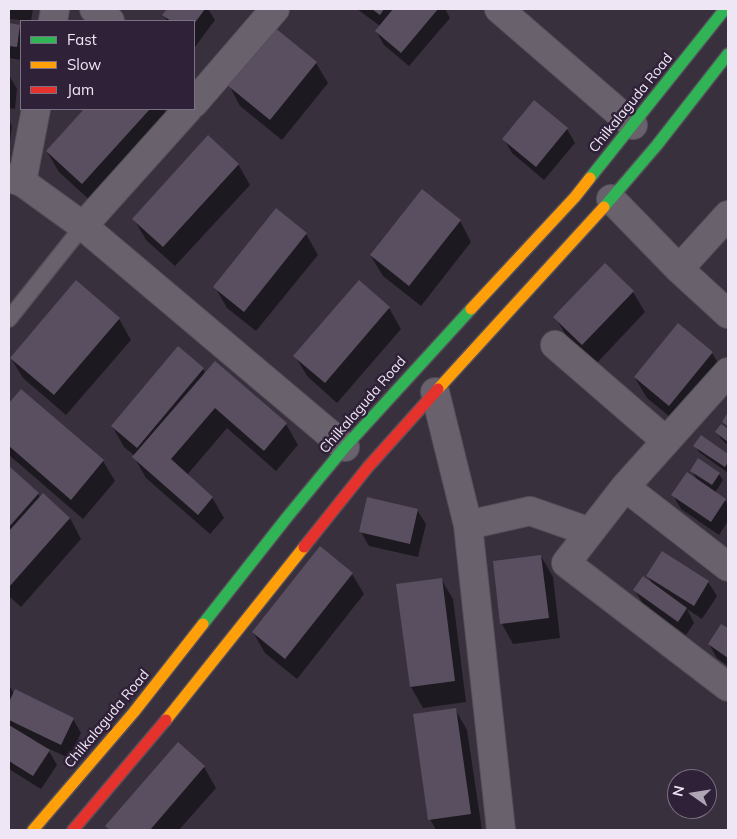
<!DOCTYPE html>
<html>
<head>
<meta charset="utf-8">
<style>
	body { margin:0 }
	#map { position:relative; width:737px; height:839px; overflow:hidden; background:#38303d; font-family:Mulish,sans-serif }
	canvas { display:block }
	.frame { position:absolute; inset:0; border:10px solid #efe6f5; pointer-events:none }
	.legend { position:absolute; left:20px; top:20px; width:175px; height:90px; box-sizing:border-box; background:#2f2138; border:1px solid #7c7084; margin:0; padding:6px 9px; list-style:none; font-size:15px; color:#efe6f5 }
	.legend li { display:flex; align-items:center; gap:10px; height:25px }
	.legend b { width:25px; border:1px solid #7c7084 }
	.north { position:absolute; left:667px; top:769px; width:50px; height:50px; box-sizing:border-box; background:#2f2138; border:1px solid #7c7084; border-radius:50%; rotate:283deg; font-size:14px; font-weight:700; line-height:20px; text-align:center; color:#efe6f5 }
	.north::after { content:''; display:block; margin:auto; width:18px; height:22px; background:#afa6b5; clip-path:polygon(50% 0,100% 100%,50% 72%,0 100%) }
</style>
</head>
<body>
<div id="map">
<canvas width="737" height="839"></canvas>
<div class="frame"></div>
<ul class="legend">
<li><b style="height:6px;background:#30b455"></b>Fast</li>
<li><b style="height:6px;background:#ff9f0a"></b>Slow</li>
<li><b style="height:6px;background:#e5322d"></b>Jam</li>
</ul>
<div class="north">N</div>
</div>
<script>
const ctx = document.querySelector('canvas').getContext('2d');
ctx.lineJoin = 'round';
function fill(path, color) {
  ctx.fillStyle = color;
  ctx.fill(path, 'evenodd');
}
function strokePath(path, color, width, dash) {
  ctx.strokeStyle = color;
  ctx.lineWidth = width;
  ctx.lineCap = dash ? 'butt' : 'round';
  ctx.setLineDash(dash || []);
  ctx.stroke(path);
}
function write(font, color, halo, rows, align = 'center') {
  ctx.font = font + ' Mulish,sans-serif';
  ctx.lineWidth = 5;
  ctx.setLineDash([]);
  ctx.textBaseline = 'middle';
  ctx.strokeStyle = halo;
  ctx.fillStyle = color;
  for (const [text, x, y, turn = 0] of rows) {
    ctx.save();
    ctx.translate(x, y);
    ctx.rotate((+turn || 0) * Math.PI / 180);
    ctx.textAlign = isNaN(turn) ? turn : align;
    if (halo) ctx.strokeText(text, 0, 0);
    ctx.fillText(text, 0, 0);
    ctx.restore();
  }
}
const shadow = new Path2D(`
	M9,9h24l-2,12 -21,-2 -1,5z
	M168,9h40l7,11 -20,27 -1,-26h-27l-3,-6z
	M357,9h88l5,9 -41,48 -25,-21 -8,-14 4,-5z
	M9,24l11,2 1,3v31l-12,-2z
	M316,63l12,20 -46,57 -42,-34 -11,-21z
	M9,75l8,14 -2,20 -6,-1z
	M86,109h78l6,11 -76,84 -35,-32 -12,-20z
	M9,120l3,6 -3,23z
	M567,129l8,14 -31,37 -32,-27 -8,-14z
	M238,164l12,21 -75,81 -29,-26 -12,-21z
	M460,221l11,21 -50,64 -38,-30 -12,-20z
	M306,234l12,21 -62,76 -29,-23 -12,-21z
	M605,265l28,27 12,20 -50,53 -28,-28 -12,-20z
	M389,308l12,21 -64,74 -30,-27 -12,-20z
	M119,319l12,21 -65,75 -43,-37 -12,-20z
	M712,353l12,20 -43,53 -34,-28 -12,-20z
	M215,363l71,61 12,21 -22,26 -49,-43 -40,47 25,22 12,21 -14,16 -64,-56 -12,-21 1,-1 -11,-9 -12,-21 91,-57 3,5z
	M21,390l82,71 12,20 -32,38 -74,-64v-50z
	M721,425l7,6v14l-7,-6 -4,-7z
	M701,436l27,20v17l-29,-21 -4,-6z
	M10,469l28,24 2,5 30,20 11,21 -60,68 -12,-11v-125z
	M692,471l27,3 4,6 -8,13 10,7 3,5v16l-9,14 -38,-26 -8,-14 24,-15z
	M417,510l9,14 -8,33 -49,-11 -8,-14z
	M320,548l32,26 12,20 -67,85 -32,-26 -12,-21z
	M541,556l12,21 7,61 -47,6 -11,-20z
	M648,576l60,6 9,14 -15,23 -15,-10 7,14 -8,12 -43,-31 -8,-14 18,-5z
	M441,579l12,20 13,103 -43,6 -12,-21 -13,-102z
	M722,625l6,5v36l-11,-8 -8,-14z
	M9,685l5,9 59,25 8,14 -12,25 -22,-10 10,17 -16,24 -32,-20z
	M455,709l12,21 15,100h-46l-6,-11z
	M178,744l26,23 12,21 -37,42h-70l-2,-4z`);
const building = new Path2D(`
	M167,9h38l-11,15v-3h-23l-9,-6z
	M372,9h12l-4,6z
	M393,9h45l-37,44 -26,-22z
	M9,23l11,2 -3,22 -8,-1z
	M274,27l43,35 -47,58 -43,-35z
	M534,100l34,28 -32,39 -34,-28z
	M84,109h66l-68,75 -36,-33z
	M208,135l31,29 -76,83 -31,-28z
	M422,189l39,31 -52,66 -39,-31z
	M276,208l31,25 -63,79 -31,-25z
	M605,263l29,28 -52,54 -29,-28z
	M76,280l44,38 -66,77 -44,-37z
	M359,280l31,27 -65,76 -32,-27z
	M678,323l35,29 -44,54 -35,-29z
	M178,346l26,22 -67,80 -26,-22z
	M215,361l72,62 -23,28 -49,-43 -44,51 42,38 -15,18 -66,-58z
	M21,389l83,71 -33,40 -62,-54v-43z
	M728,412v14l-6,-4z
	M721,424l7,5v13l-13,-10z
	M701,435l27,19v8l-3,5 -32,-21z
	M698,458l22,15 -8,12 -22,-14z
	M10,467l29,26 -30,34v-58z
	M687,472l39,27 -15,23 -40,-27z
	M43,493l27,25 -61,69v-56z
	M367,497l51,12 -8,35 -51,-12z
	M320,546l33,27 -68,86 -33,-27z
	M662,551l47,30 -15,25 -48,-30z
	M541,555l8,63 -49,6 -7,-63z
	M643,576l44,32 -9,14 -45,-32z
	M442,578l13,103 -45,6 -14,-103z
	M721,624l7,4v30l-20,-14z
	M15,689l59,29 -13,27 -52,-25v-18z
	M456,708l15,106 -43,6 -15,-106z
	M9,725l41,25 -17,26 -24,-15z
	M178,742l27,24 -55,64h-40l-5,-4z`);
const lane = new Path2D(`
	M9,319l74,-93`);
const street = new Path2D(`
	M94,9l16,12
	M499,9l134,116
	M53,21l2,-12
	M194,103l81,-94
	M9,178l13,4 61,44 262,221
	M22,182l14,-73
	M611,199l68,70 49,45
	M83,226l105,-117
	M679,269l49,-54
	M555,345l111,96
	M728,372l-103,115 -59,76 162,124
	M435,392l33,133 33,305
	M625,487l103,80
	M468,525l62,-14 60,21`);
const fast = new Path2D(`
	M590,178l135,-169
	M604,207l53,-62 71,-91
	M203,624l85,-108 57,-69 126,-138`);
const slow = new Path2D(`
	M471,309l104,-112 15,-19
	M438,389l166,-182
	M166,720l138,-173
	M33,830l101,-118 69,-88`);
const jam = new Path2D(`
	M304,547l64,-80 70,-78
	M73,830l93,-110`);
const streetNames = [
	["Chilkalaguda Road",631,103,-51],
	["Chilkalaguda Road",363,405,-49],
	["Chilkalaguda Road",107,719,-50]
];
fill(shadow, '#0007');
fill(building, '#5a4f60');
strokePath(lane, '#554f5a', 18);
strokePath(street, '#554f5a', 30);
strokePath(fast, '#554f5a', 14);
strokePath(slow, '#554f5a', 14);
strokePath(jam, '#554f5a', 14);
strokePath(lane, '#69626d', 15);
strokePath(street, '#69626d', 28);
strokePath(fast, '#30b455', 11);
strokePath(slow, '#ff9f0a', 11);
strokePath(jam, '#e5322d', 11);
write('14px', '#efe6f5', '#2f2138', streetNames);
</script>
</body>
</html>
